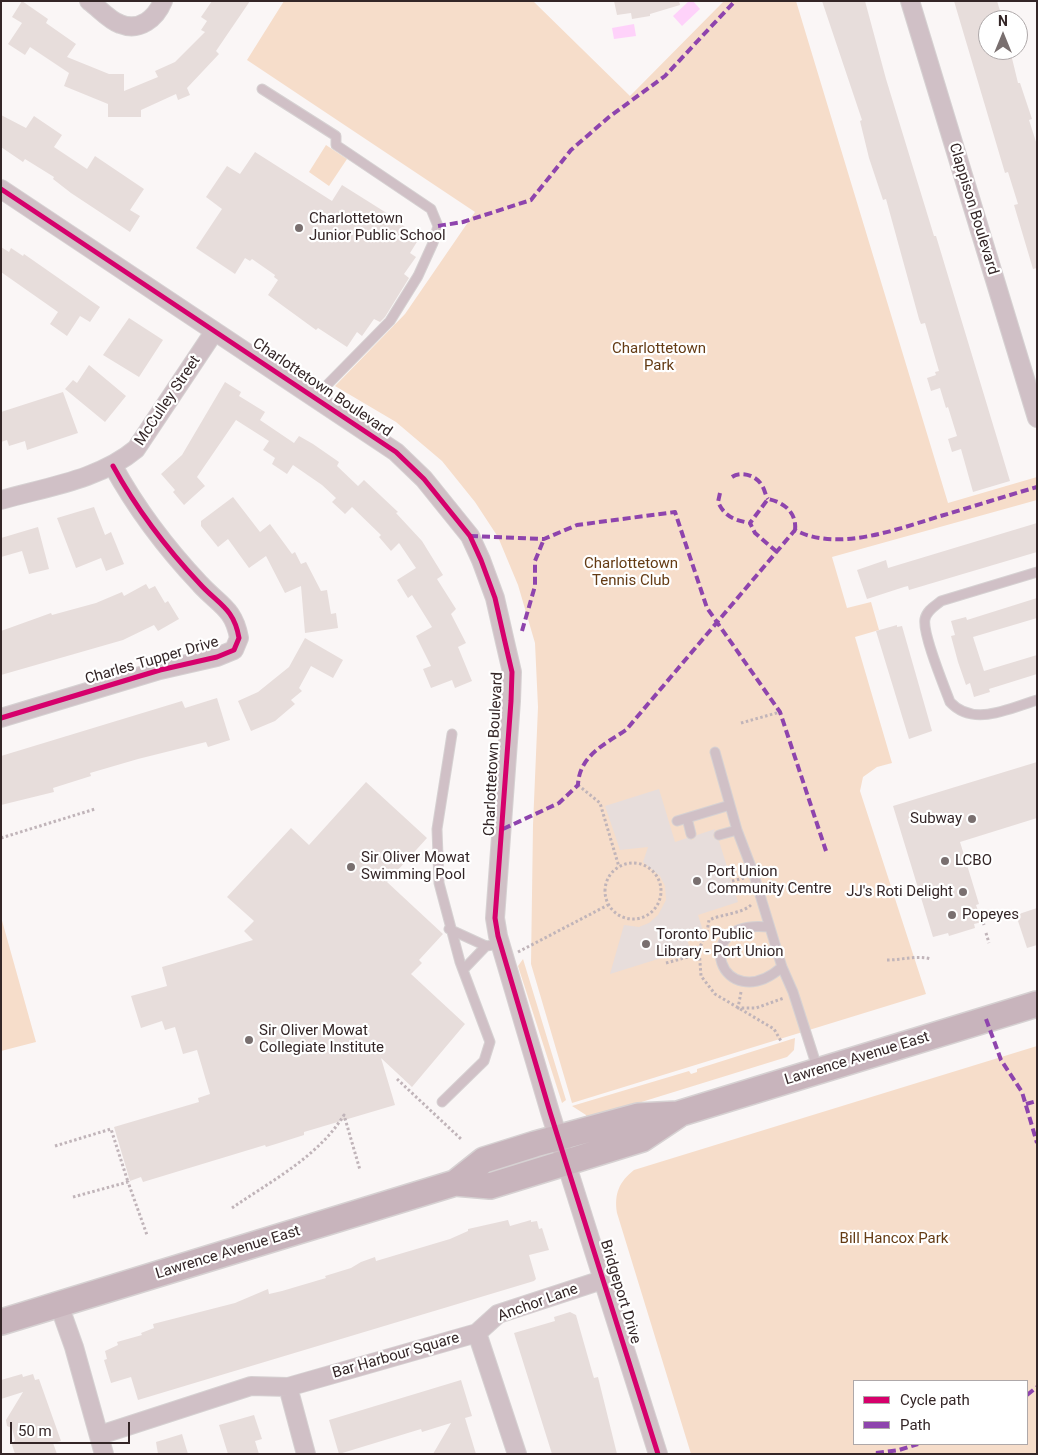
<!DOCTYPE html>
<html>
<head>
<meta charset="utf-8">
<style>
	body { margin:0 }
	#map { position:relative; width:1038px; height:1455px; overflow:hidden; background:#faf6f6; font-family:Roboto,sans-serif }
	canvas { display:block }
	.frame { position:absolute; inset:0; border:2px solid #342627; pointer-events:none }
	.legend { position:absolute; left:853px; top:1380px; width:175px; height:65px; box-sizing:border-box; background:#fff; border:1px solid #aea8a9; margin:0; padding:6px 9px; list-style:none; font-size:15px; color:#342627 }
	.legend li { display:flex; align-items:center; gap:10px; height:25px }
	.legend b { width:25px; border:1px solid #aea8a9 }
	.north { position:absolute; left:978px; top:10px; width:50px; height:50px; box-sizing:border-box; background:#fff; border:1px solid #aea8a9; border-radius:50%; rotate:0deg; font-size:14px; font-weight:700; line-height:20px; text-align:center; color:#342627 }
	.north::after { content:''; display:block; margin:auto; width:18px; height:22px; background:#796f6f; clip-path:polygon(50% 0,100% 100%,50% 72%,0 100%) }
	.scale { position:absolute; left:10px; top:1422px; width:120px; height:22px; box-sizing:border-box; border:2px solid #342627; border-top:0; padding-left:6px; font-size:15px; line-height:18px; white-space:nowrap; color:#342627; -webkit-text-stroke:4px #fff; paint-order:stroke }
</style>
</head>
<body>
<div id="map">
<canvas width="1038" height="1455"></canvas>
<div class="frame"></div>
<ul class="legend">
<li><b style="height:6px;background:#d6006c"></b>Cycle path</li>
<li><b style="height:6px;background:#8e44ad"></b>Path</li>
</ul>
<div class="north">N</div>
<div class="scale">50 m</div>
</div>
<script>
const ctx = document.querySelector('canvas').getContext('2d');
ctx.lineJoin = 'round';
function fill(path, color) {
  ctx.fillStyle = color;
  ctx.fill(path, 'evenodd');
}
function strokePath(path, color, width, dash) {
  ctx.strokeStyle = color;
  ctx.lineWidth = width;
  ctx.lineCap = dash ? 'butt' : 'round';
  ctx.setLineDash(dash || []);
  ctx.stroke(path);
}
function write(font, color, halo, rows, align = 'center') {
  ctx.font = font + ' Roboto,sans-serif';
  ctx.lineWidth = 4.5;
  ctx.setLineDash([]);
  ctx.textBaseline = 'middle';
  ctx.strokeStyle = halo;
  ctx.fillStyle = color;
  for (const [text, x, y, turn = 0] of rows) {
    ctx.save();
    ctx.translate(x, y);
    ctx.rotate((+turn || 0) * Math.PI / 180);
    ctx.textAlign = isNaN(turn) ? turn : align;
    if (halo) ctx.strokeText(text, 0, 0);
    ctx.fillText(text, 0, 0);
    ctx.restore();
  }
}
const green = new Path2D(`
	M284,1h249l97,95 94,-95h72l152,502 89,-26v23l-205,57 15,51 24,-6 8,28 -24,7 37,126 -15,4 -14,10 -3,14 66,203 -354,109 -41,-139 2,-139 5,-118 -3,-64 -17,-58 -20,-48 -23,-35 -33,-41 -46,-39 -61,-36 70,-72 70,-102 -228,-152z
	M326,145l21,14 -18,27 -20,-14z
	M1,917l35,125 -35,9z
	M523,959l43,141 -4,3 -44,-137z
	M795,1038l-1,12 -7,7 -194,60h-7v-2l-14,-9 117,-35 2,3 6,-2v-3z
	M1037,1046v408h-346l-74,-241c-3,-19 2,-31 17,-43zM854,1381h173v63h-173z`);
const water = new Path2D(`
	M689,1h4l7,8 -18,17 -9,-10z
	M634,24l2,12 -22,3 -2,-11z`);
const building = new Path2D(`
	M22,1l26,18 -2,4 30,21 -9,13 42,17h15v17l34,-14 -3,-6 20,-9 30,-30 -4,-2 6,-9 -6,-4 11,-16h38l-34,50 3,3 -32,34 3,7 -12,5 -2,-6 -35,16v7h-33v-13l-44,-18 5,-13 -39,-26 -5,8 -17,-11 14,-21 -10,-6z
	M614,1h65l1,4 -30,9v2l-18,3 -1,-6 -14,2z
	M822,1h43l21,78 48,157h2l74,245 -37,11 -12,-43 -9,3 -4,-13 9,-3 -9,-29 -2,1 -6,-20 -9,3 -4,-13 9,-3 -1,-3 4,-1 -14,-48 -4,1 -2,-5 -33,-120 -3,1 -14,-42 -9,-37 2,-1z
	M954,1h43l6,19h-15v30h22l8,33h2l12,36 -3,1 8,25v123l-4,1 -19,-64 4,-1 -10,-32 -3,1z
	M1,115l25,13 8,-12 28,19 -8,12 33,22 8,-13 49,33 -14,21 10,6 -10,16 -59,-39 -18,-14 1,-2 -29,-18 -2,3 -22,-15z
	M255,152l77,49 10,-16 51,32 -1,1 28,19 -10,16 6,4 -12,17 5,4 -24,39 -5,5 -6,-3 -12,17 -5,-4 -10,15 -29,-19 -2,2 -48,-35 10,-15 -4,-3 1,-2 -23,-16 -2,2 -5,-3 -10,16 -39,-26 26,-39 -16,-12 21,-31 13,8z
	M1,247l8,5 2,-4 12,8 1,-2 76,53 -10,15 -10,-6 -13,20 -17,-12 8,-12 -57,-40z
	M129,318l34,22 -24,37 -36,-22z
	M89,365l37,31 -21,26 -40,-33 8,-9 4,3z
	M225,382l16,10 -2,4 26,16 -5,8 34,23 5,-7 14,8 26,18 -2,4 21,20 6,-6 34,32 -2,1 26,28 21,34 -6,4 19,30 -5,5 15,29 -8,4 14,34 -17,7 -3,-8 -21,8 -8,-19 8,-3 -15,-30 16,-9 -20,-32 -4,3 -11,-18 19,-12 -17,-25 -8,8 -12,-14 2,-2 -29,-28 -7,7 -13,-12 4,-4 -14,-13 -29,-20 -6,9 -15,-10 3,-6 -12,-8 6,-9 -33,-21 -39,57 8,9 -21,19 -11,-13 2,-2 -14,-16 21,-19z
	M63,392l15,41 -51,17 -2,-9 -16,5 -2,-6 -6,2v-30z
	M233,497l27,35 10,-8 22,30 3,-2 6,12 5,-2 15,29 6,-1 4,24 5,-1 2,15 -33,5 -4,-47 -16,7 -19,-37 -17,12 -21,-29 -10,8 -17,-21v-5z
	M94,507l11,28 6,-3 13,32 -18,7 -5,-13 -25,10 -19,-50z
	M1037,523v29l-128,38 -1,-4 -4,1 -37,12 -10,-29 29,-10 2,8z
	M38,527l11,42 -20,5 -7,-23 -21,6v-19z
	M146,584l3,5 6,-3 10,17 3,-2 11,18 -21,12 -4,-6 -31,15 -122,35v-44l50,-18 1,2 44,-12 26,-11 2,4z
	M1037,598v20l-64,19 11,34 53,-16v19l-48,15 1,3 -16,5 -4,-14 -4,2 -8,-23 -7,-26 4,-1 -4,-14 15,-4 1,3z
	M897,625v2l5,-1 30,105 -23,8 -33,-108z
	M305,638l38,22 -10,18 -22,-12 -12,22 3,3 -11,9 4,4 -20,17 -24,10 -13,-30 20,-9 31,-25z
	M217,698l13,42 -22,7 -2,-5 -68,17 -48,14 1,3 -38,12 1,4 -53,13v-49l181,-55 3,7z
	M1037,762v56l-77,24 19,62 -3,1 6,17 -8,2 1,4 -26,8 -1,-3 -15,4 -40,-131z
	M366,782l61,56 -40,44 56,52 -24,26 3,3 -11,11 54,50 -53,63 -31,-29 14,47 -91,27v3l-25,8 -13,4 -1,-2 -122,37 -2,-5 -11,4 -16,-54 85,-25 -1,-4 12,-4 -13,-44 -14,4 -8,-27 -10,3 -3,-9 -21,7 -10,-32 36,-10 -5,-19 91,-27 -9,-9 10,-10 -27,-24 64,-69 18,17z
	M659,789l16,53 12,-4 6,2 4,-5 18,-6 -2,8 6,4 19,61 -40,13 5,16 -17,5 4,13 -80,25 14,-49 15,2 10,-4 9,-8 8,-15 -1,-14 -5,-10 -17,-14 5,-15 -28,3 -15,-44z
	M1037,908v37l-10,3 -11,-33z
	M508,1220l2,6 21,-6v2l6,-1 2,8 3,-1 7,22 -20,5 7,24 -2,2 -396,119 -7,-23 -20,6 -7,-23 3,-1 -2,-8 13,-6 -1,-3 25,-7 -1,-2 13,-5 -1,-4 82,-21 33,-14 1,5 13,-3 44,-13 -1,-2 26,-8 10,-6 14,-5 1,4 74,-22 18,-8v-2z
	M570,1312l6,3 17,60 1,3 4,-1 19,77h-65l-38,-121 41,-12 -1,-4z
	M22,1374l1,3 10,-3 2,6 4,-1 22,62 -8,2 4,11h-42l-3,-9 3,-5 -3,-12 -5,-2 -1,-6 17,-28 -22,7v-19z
	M461,1380l11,36 -7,2 11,36h-43l18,-31 -29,9 -1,-3 -82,25 -10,-34z
	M254,1415l8,24 -7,2 4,13h-31l-9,-29z
	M182,1434l6,20h-30l-2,-12z`);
const path = new Path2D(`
	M741,723l39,-11
	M578,785l22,18 19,64
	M1,838l94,-29
	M605 891a28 28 0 1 1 56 0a28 28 0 1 1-56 0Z
	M732,881l12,-3
	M751,905c-10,9 -29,9 -42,15l-2,12 -8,17 2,27 14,18 59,35 7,12
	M982,919l2,6
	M986,933l3,10
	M518,952l90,-47
	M887,960c16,0 29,-5 44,-1
	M666,963l33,-9
	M741,992l-3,16h18l28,-10
	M397,1079l64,60
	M55,1146l56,-17 17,53
	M73,1197l55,-15 19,53
	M232,1208c39,-27 86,-51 112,-93l16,55
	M875,1454h1`);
const lane = new Path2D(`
	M262,89l74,47v9l95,64 7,17 -5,17 -15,33 -28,45 -63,64 -11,14
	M1037,572l-96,29c-6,5 -14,9 -16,18 -3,14 19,67 25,83 23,25 58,7 87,-2
	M715,752l22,78 16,42 29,95 11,25 25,78
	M687,818l4,16
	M677,821l53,-16
	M719,835l18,-5
	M769,927c-83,-9 -47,92 13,40
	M449,929l37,17
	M463,970l23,-24 14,-2
	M442,1102l42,-41 6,-19 -30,-80 -21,-79 -2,-54 15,-95`);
const street = new Path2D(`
	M89,1c10,7 20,19 31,23 20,8 36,-6 43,-23
	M910,1l127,417
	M1,189l395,263 28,27 46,57 11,24 14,38 10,44 7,30 -1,29 -16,217 3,18 52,176 108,342
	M1,500c45,-13 98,-20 135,-51l78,-117
	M1,718l159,-48 57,-13 17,-7 5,-12c-5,-30 -21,-34 -39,-54 -33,-35 -64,-76 -87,-118
	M59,1305l15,42 30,107
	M477,1333l21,-19 104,-34
	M100,1435l151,-49 37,1
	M306,1454l-18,-67 189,-54 40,121`);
const secondary = new Path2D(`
	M455,1183l35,3 152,-47 36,-24
	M1,1322l454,-139 29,-23 51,-16 103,-28 40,-2 359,-110`);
const quiet = new Path2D(`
	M438,226l25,-4 68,-22 40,-50 38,-33 56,-41 70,-75
	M732,477c9,-6 23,-2 29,7 4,5 4,11 7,15
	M720,493l-2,9c7,15 16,18 32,21
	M470,536l74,3 33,-14 98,-13 32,96 73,104 46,139
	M777,552l-22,-19 -5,-10 18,-24c16,3 29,14 27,31
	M522,631l13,-45v-25l9,-22
	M503,829l56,-26 19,-18c1,-29 27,-41 48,-55l169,-200c43,23 105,-2 149,-15 31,-9 62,-19 93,-28
	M986,1019l15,41 21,32 15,51
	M1026,1104l11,-3
	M1027,1395l10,-8
	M876,1453l23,-3 19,-6`);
const cycleway = new Path2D(`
	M1,189l395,263 28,27 46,57 11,24 14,38 10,44 7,30 -1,29 -16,217 3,18 52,176 108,342
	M1,718l159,-48 57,-13 17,-7 5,-12c-5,-30 -21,-34 -39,-54 -33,-35 -64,-76 -87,-118`);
const markers = [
	[299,228,5,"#796f6f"],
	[972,819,5,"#796f6f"],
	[945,861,5,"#796f6f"],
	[351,867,5,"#796f6f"],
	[697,881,5,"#796f6f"],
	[963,892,5,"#796f6f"],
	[952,915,5,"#796f6f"],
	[646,944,5,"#796f6f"],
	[249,1040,5,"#796f6f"]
];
const streetNames = [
	["Clappison Boulevard",973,209,73],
	["Charlottetown Boulevard",322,388,34],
	["McCulley Street",168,401,-56],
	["Charles Tupper Drive",152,661,-16],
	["Charlottetown Boulevard",494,754,-87],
	["Lawrence Avenue East",857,1059,-17],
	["Lawrence Avenue East",228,1253,-17],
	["Bridgeport Drive",620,1292,73],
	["Anchor Lane",538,1303,-20],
	["Bar Harbour Square",396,1356,-16]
];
const poiNames = [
	["Charlottetown",309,219],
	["Junior Public School",309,236],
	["Subway",962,819,"right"],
	["Sir Oliver Mowat",361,858],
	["Swimming Pool",361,875],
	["LCBO",955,861],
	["Port Union",707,872],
	["Community Centre",707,889],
	["JJ's Roti Delight",953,892,"right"],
	["Popeyes",962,915],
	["Toronto Public",656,935],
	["Library - Port Union",656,952],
	["Sir Oliver Mowat",259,1031],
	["Collegiate Institute",259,1048]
];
const parkNames = [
	["Charlottetown",659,349],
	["Park",659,366],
	["Charlottetown",631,564],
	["Tennis Club",631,581],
	["Bill Hancox Park",894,1239]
];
fill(green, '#f6ddca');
fill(water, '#fed2fa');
fill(building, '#e7dddb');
strokePath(lane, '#d6d1d2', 11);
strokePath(street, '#d6d1d2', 20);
strokePath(secondary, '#d6d1d2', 28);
strokePath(path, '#c0b4b9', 3, [2.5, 2.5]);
strokePath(lane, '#d0c0c6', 9);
strokePath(street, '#d0c0c6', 18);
strokePath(secondary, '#c8b4bc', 25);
strokePath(quiet, '#8e44ad', 4, [8, 4]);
strokePath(cycleway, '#d6006c', 5);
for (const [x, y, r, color] of markers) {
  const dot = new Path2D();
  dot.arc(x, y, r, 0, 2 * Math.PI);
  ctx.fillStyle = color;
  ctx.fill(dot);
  strokePath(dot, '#fff', 2);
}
write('15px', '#342627', '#fff', streetNames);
write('15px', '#342627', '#fff', poiNames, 'left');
write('15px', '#643b14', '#fff', parkNames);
</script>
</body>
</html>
